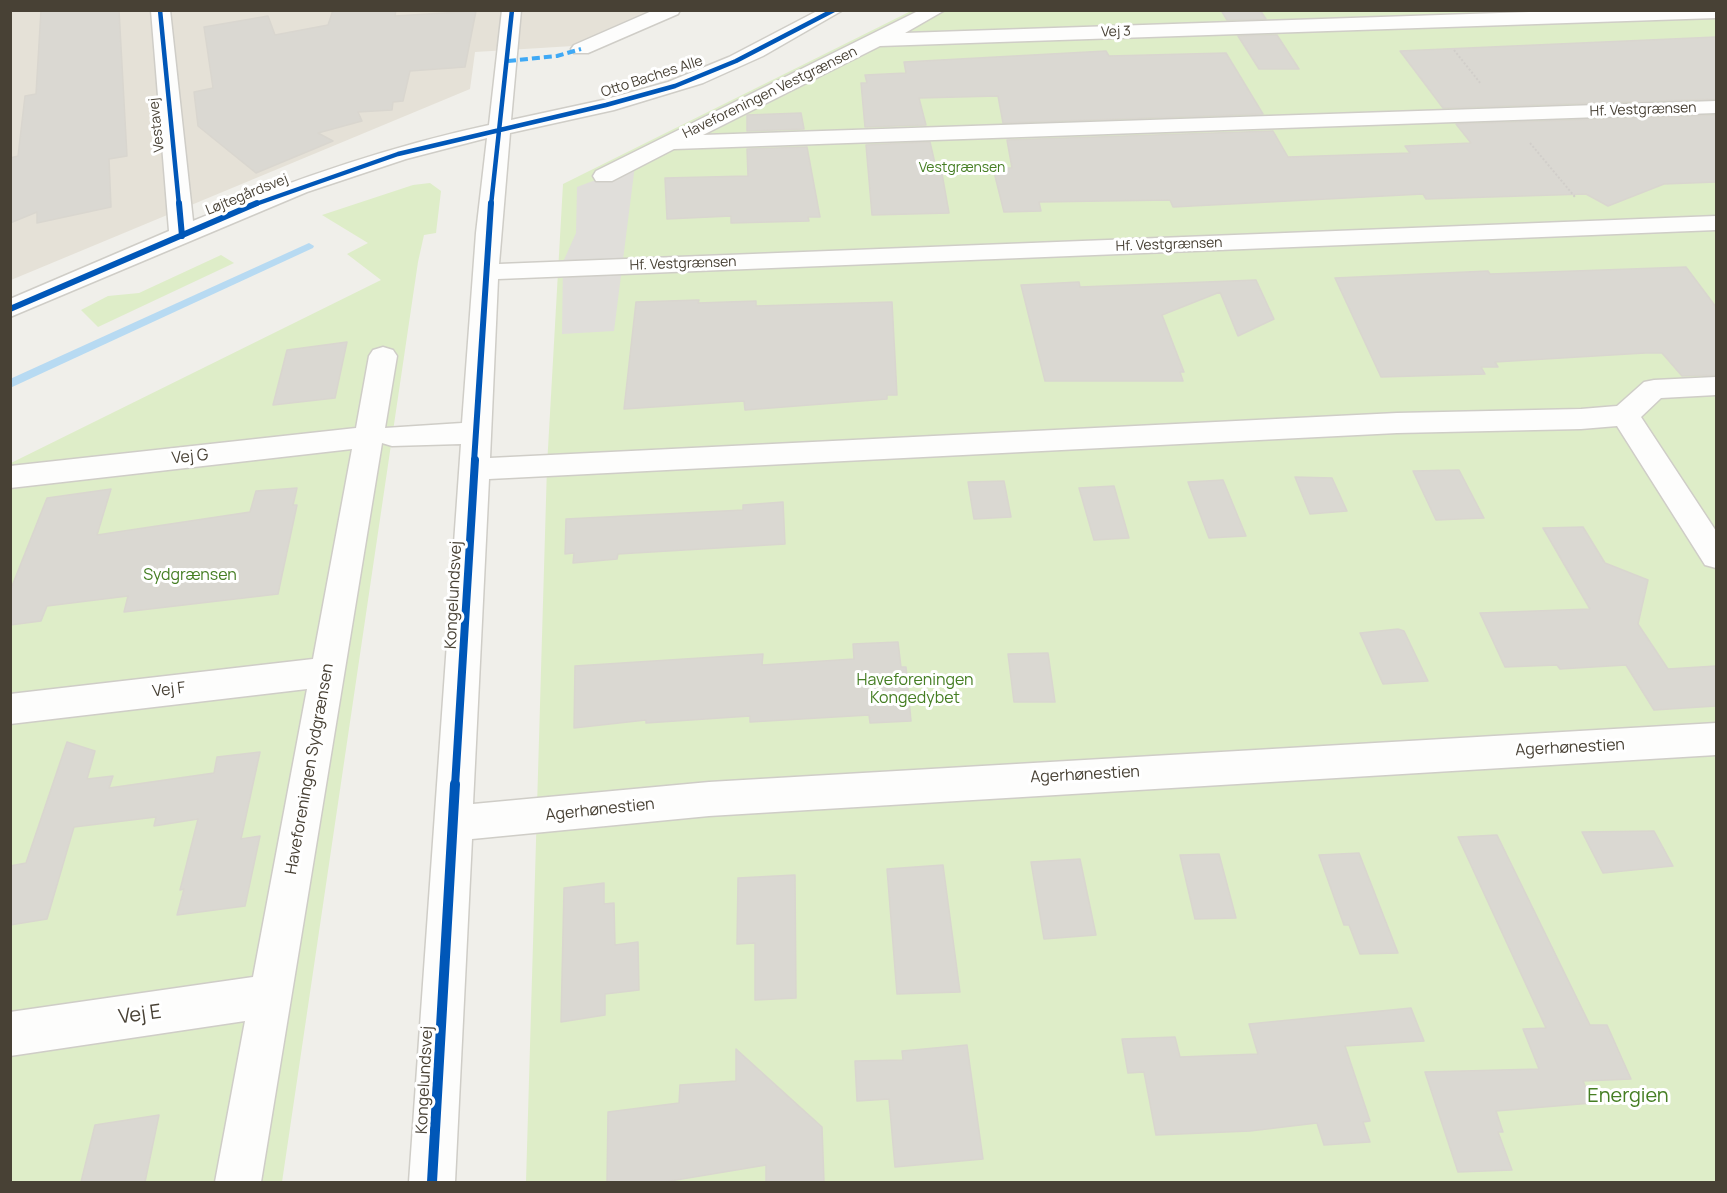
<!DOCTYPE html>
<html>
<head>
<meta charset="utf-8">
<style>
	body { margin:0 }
	#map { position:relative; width:1727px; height:1193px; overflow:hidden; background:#f0efea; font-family:Manrope,sans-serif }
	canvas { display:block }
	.frame { position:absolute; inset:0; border:12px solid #484135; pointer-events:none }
</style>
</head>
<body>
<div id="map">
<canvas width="1727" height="1193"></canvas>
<div class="frame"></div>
</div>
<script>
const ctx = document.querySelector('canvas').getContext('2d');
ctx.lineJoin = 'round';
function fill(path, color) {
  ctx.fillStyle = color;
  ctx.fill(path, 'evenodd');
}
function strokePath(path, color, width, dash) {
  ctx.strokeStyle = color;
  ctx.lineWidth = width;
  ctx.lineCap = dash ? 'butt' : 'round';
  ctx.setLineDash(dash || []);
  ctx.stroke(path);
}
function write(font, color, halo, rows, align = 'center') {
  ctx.font = font + ' Manrope,sans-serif';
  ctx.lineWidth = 6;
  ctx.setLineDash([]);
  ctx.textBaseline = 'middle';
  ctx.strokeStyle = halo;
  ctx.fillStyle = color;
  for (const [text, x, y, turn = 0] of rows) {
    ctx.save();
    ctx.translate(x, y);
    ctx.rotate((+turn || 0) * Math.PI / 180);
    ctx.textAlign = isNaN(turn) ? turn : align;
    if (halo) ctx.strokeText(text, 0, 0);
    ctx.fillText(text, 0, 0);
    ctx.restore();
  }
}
const residential = new Path2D(`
	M11,11h642l-80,35 -98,6 -5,37 -459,191z`);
const green = new Path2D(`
	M911,11h805v1171h-1190l21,-716 16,-282z
	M430,183l11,8 -5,42 -12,2 -6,27 -136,920h-271v-719l370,-183 -34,-26 21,-11 -46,-28 91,-30z
	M221,255l13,8 -136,64 -17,-17 27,-14 31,-3z`);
const parking = new Path2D(`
	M635,165l-21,166 -52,3 1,-72 13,-29 1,-46z`);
const stream = new Path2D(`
	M309,243l5,3 -1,2 -303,140v-9z`);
const building = new Path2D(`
	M41,10h78l8,146 -18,3 2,48 -74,16v-11l-27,11v-65l8,-2 7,-60 11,-2z
	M333,10h63l-1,6 81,-5 -11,56 -55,4 -7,30 -10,1 -1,8 -34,2 4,9 -44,12 15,8 -77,32 -58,-47 -4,-34 19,-4 -9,-61 64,-11 7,19 53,-10z
	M1221,10h39l6,9 -39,1z
	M1277,35l22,34h-40l-21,-33z
	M1716,37v62l-273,9 -43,-57z
	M1106,51l3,5 117,-3 37,61 -260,9 -5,-27 -79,2 7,27 -61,2 -4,-44h6l-2,-8 41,-2 -2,-11z
	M801,113l3,16 -57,2v-16z
	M1716,115v67l-52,2 -56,22 -22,-12 -160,5 -3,-5 -250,13 -3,-7 -131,2 2,9 -37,1 -11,-44h19l-5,-28 266,-9 15,26 122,-4 -5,-7 66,-3 -15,-19z
	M930,142l6,26h5l8,45 -77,2 -6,-70z
	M807,147l13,70h-12l1,4 -78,2v-7l-64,3 -2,-41 83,-2 -1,-27z
	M1686,267l30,40v68l-34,1 -20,-23h-17l-150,9 3,5h-17l4,7 -104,3 -46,-99 153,-7 2,3z
	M1256,280l18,39 -36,17 -18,-44 -58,23 22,57h-4l3,9h-138l-24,-96 58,-3 1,5z
	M699,300l-1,3 58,-2v5l136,-4 5,93h-10v4l-142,11 -1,-9 -120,8 12,-107z
	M347,342l-12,56 -62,7 14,-55z
	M1459,470l25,48 -48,2 -23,-49z
	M1295,477l37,1 15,33 -37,3z
	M1223,480l23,56 -37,2 -21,-56z
	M1004,481l7,36 -37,2 -6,-37z
	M1114,486l15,52 -35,2 -15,-52z
	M297,488l-4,17h4l-19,89 -154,18 4,-16 -81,10 -6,15 -31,4v-34l37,-93 64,-9 -14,46 153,-23 6,-21z
	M783,502l2,42 -167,10 -1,5 -44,4 1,-10 -9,1 1,-35 177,-9v-5z
	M1583,527l22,36 43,17 -10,44 30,45 48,-3v40l-62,4 -28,-45 -66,4 -3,-4 -52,2 -25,-54 110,-4 -47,-81z
	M1398,629l6,2 24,50 -45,3 -23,-51z
	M898,642l3,25h5l5,54 -41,2 -1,-8 -119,7v-6l-104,7v-3l-72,8 1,-62 188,-12 -1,11 92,-6 -1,-15z
	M1048,653l7,49h-41l-6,-48z
	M67,742l28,9 -8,28 26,-3 -4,12 105,-15 3,-16 43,-5 -19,87 19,-3 -15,70 -68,9 7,-26 -4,1 18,-71 -44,7 2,-9 -82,10 -27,92 -37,6v-59l16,-3z
	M1654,831l19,35 -70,7 -21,-41z
	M1497,835l93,190h17l24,54 -48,2 9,22 -96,8 7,21h-5l14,38 -54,2 -33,-100 114,-3 -16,-40 23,-1 -88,-191z
	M1359,853l39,100 -38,1 -11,-29h-5l-25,-70z
	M1219,854l17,64 -41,1 -15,-64z
	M1080,859l16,76 -52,4 -13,-77z
	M943,865l17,127 -63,2 -10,-125z
	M795,875l1,123 -41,2v-57l-18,1 1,-66z
	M604,883v21l10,-1 1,42 23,-3 1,48 -34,4v21l-44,7 3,-134z
	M1411,1008l13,33 -79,5 25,75 -7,1 7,20 -46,3 -7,-22 -67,8 -94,4 -12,-63 -16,1 -6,-34 53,-2 5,20 78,-3 -9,-30z
	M967,1045l16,114 -88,8 -6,-68 -32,2 -2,-40 48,-1 -1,-9z
	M736,1049l86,78 2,55h-58v-17l-102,17h-57l1,-70 71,-9 1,-18 56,-4z
	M159,1115l-14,67h-64l14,-57z`);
const path = new Path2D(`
	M1454,50l27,34
	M1530,143l45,54`);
const minor = new Path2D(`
	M151,10h19l23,211c96,-40 194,-74 296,-96l13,-115h19l-10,110 92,-20 65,-18 61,-25 90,-47h24l-80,46 -60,27 -89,27 -104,23 -11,131 1217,-48v14l-1218,49 -8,179 907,-45 184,-4 36,-3 27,-24 10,-2 62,-3v18l-55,3 -20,19 75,114v37l-11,-3 -88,-139 -36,3 -184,4 -908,46 -16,325 236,-22 1007,-59v32l-1007,61 -237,23 -17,343h-46l52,-738 -69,2 -10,-3 -121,739h-46l30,-161 -235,35v-44l243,-35 54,-288 -297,35v-30l303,-35 39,-210 -342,39v-22l346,-38 13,-72 4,-6 10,-3 10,3 4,6 -12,72 77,-5 14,-190 11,-95 -81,21 -99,33 -297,125v-18l159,-68z
	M654,10h26l-2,4 -90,39h-14l-3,-4 3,-4z
	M920,10h25l-40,23 684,-23h127v8l-836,28 -177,89 1013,-34v12l-1042,36 -62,32h-16l-3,-5 3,-5z`);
const quiet = new Path2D(`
	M508,61l49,-5 24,-7`);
const cyclewayFar3 = new Path2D(`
	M160,10l19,195
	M253,205l145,-51 208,-49 69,-19 61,-25 98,-51
	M491,205l21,-195`);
const cyclewayFar2 = new Path2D(`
	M179,203l3,33
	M10,309l247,-106
	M474,462l17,-259`);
const cyclewayFar1 = new Path2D(`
	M455,786l20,-326`);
const cycleway = new Path2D(`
	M432,1182l23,-398`);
const farStreetnames = [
	["Vej 3",1116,32,-2],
	["Otto Baches Alle",652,77,-18],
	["Haveforeningen Vestgrænsen",770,93,-26],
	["Hf. Vestgrænsen",1643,110,-2],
	["Vestavej",157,125,-96],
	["Løjtegårdsvej",247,195,-22],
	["Hf. Vestgrænsen",1169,245,-2],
	["Hf. Vestgrænsen",683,264,-2]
];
const farParknames = [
	["Vestgrænsen",962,168]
];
const streetNames = [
	["Vej G",190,457,-6],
	["Kongelundsvej",454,595,-87],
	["Vej F",169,690,-7],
	["Agerhønestien",1570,748,-3],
	["Haveforeningen Sydgrænsen",310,769,-80],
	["Agerhønestien",1085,775,-3],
	["Agerhønestien",600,810,-6],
	["Kongelundsvej",425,1080,-87]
];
const parkNames = [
	["Sydgrænsen",190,576],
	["Haveforeningen",915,681],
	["Kongedybet",915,699]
];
const nearStreetnames = [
	["Vej E",140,1015,-8]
];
const nearParknames = [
	["Energien",1628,1096]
];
fill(residential, '#e5e1d7');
fill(green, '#deedc8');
fill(parking, '#e0deda');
fill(stream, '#b7daf2');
fill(building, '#dad8d2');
strokePath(building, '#d9d6cf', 1.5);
strokePath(minor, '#cfcdc7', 3);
strokePath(path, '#d1ceca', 2, [2, 2]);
fill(minor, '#fdfdfc');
strokePath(quiet, '#3fa9f5', 4, [8, 4]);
strokePath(cyclewayFar3, '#0057b8', 4.5);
strokePath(cyclewayFar2, '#0057b8', 6);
strokePath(cyclewayFar1, '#0057b8', 8);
strokePath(cycleway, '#0057b8', 10);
write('14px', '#484135', '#fff', farStreetnames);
write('14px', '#457e23', '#fff', farParknames);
write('16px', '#484135', '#fff', streetNames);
write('16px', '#457e23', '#fff', parkNames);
write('20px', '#484135', '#fff', nearStreetnames);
write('20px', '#457e23', '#fff', nearParknames);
</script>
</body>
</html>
